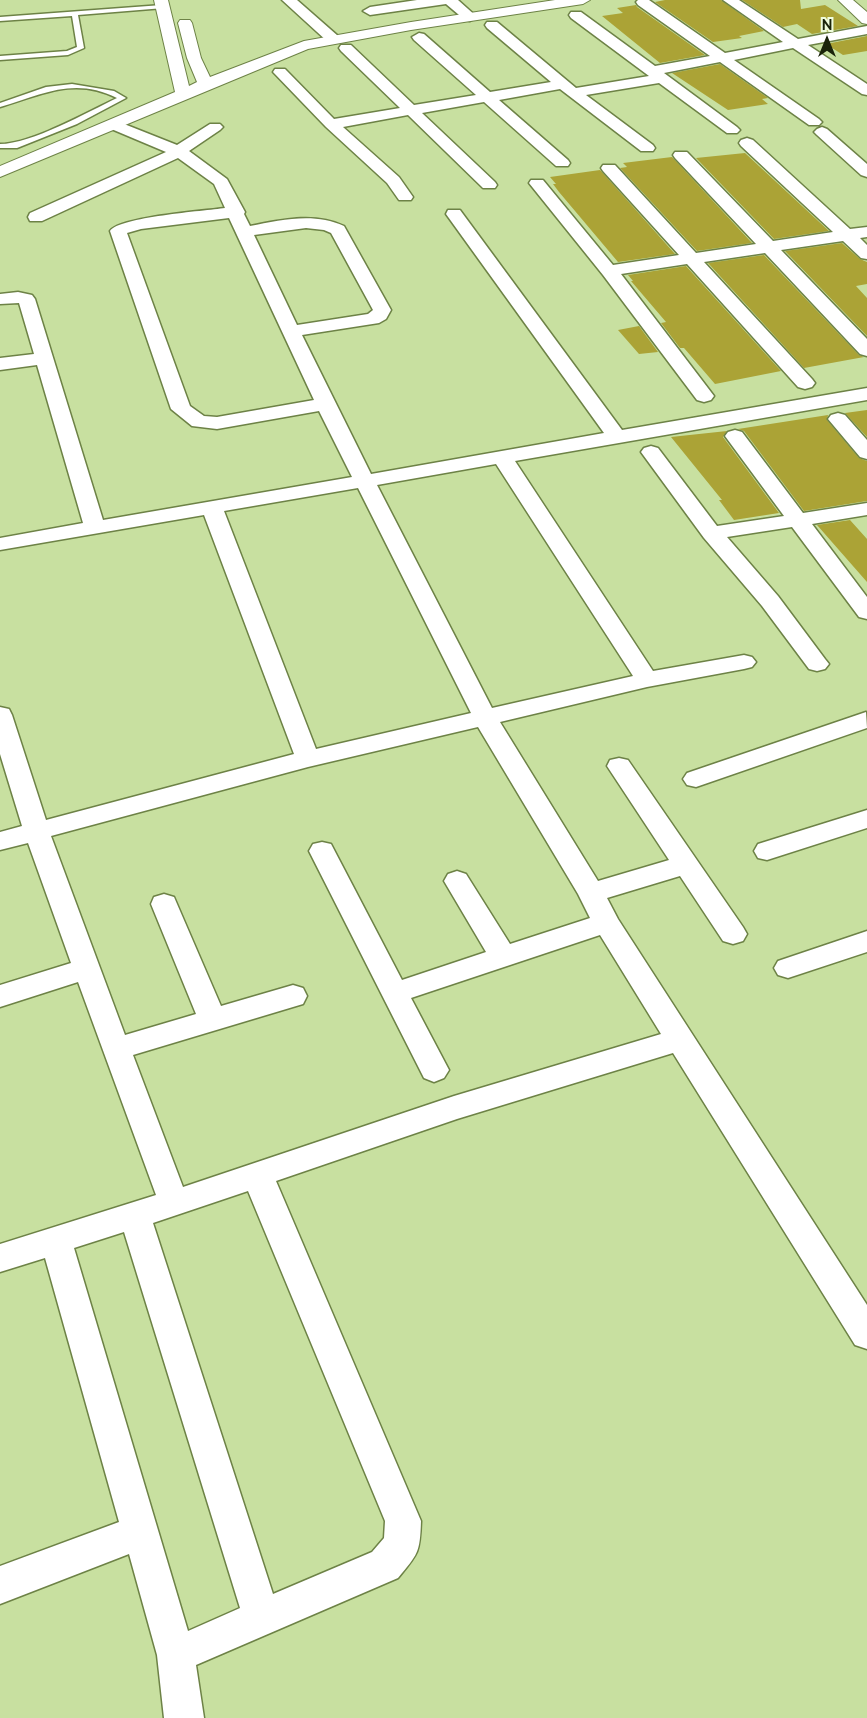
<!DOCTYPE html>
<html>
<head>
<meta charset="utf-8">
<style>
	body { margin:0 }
	#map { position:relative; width:867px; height:1718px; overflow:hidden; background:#c8e0a0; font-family:Raleway,sans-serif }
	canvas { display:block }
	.north { position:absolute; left:802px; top:15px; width:50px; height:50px; -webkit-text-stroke:4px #effcdc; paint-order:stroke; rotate:0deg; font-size:14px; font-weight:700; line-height:20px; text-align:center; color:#1a230a }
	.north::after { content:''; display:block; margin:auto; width:18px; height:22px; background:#1a230a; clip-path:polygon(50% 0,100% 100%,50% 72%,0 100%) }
</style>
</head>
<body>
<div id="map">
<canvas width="867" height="1718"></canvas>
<div class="north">N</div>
</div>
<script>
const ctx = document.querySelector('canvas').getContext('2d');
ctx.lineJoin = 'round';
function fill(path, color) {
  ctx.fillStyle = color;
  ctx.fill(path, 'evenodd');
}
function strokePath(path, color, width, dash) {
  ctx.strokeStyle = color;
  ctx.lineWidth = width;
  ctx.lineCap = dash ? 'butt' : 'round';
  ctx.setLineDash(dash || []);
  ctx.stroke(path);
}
const building = new Path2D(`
	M665,0h56l43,31 -25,5 3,2 -29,4 -58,-40z
	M742,0h58l1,9 24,-4 33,21 -46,8 -15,-10 -14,3z
	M636,5l1,2 68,48 -45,8 -58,-47 21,-3 -6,-5z
	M867,36v15l-24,4 -17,-11z
	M720,64l48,34 -6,1 6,5 -40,6 -56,-37z
	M745,153l84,78 -55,8 -78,-81z
	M672,157l2,2 78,84 -55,8 -77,-83 7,-1 -4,-4z
	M600,170l2,2 73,82 -57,8 -59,-70 -6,-8h3l-6,-7z
	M842,243l18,16 7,3v22l-11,2 11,12v38l-82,-85z
	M764,255l95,100 5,2 -60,11 -96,-105z
	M686,266l95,105 -66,13 -31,-36h-4l-19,-25 5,-1 -35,-41h2l-5,-6z
	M639,326l19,26 -19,2 -21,-24z
	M867,410v27l-22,-24z
	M828,415l-1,5 32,38 8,3v40l-63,10 -60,-80 -6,-2z
	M727,431l-4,6 56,76 -45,7 -15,-20h3l-51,-63z
	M850,520l17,19v43l-50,-57z`);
const service = new Path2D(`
	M162,5l3,2 -1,1 -86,7 6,33 -16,7 -68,5v-4l67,-5 10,-4 -5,-31 -72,5v-4z
	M72,84l42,7 12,7 -49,26 -60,24h-17v-4c31,0 88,-32 117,-46 -43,-22 -76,-3 -117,9v-4l46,-16z`);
const minor = new Path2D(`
	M282,0h15l41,36 2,3 -2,3h-10z
	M417,0h41l19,17 -7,4 -5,-1 -19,-16 -76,11 -7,-4 7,-4z
	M638,0h11l76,53 58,-11 -60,-42h16l59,39 69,-13v8l-59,11 59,39v11l-5,-1 -69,-46 -59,12 85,59 3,3 -3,3h-10l-89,-63 -56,11 73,54 3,3 -3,3h-10l-68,-50 -73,12 67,50 2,3 -2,3h-12l-81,-62 -61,11 69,60 2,3 -2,3h-12l-72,-64 -62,11 73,69 2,3 -2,3h-12l-75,-73 -65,12 56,50 14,20 -2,3h-12l-12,-17 -61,-56 -53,-55 2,-3h10l49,50 66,-11 -59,-57 -2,-3 2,-3h10l63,60 62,-10 -62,-55 -2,-3 7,-4 5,1 66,58 61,-10 -64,-54 -2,-3 2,-3h10l79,66 73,-12 -78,-58 -2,-3 2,-3h10l74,54 55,-10 -72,-51 -2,-3z
	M114,120l63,25 33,-21h10l3,3 -3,3 -31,21 38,28 18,33 -1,2 6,12c31,-6 64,-14 94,0l47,84 -5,9 -7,4 -77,12 69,139 233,-41 -158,-219 2,-4h12l162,220 245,-42v12l-352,61 138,210 91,-16 8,2 4,5 -4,5 -8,2 -97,18 -147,35 98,159 71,-21 -62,-94 3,-6 9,-2 9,2 115,167 4,7 -4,7 -10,3 -10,-3 -43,-65 -73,22 11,21 249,386v44l-12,-4 -182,-292 -216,66 -181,62 145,340c-1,32 -3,33 -23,57l-202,87 8,53h-40l-7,-63 -28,-101 -129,50v-38l119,-44 -74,-264 -45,14v-28l156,-49 -78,-213 -78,25v-22l71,-22 -43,-120 -28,7v-18l22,-6 -22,-72v-47l9,2 3,6 34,105 248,-66 -90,-239 -204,35v-12l83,-15 -46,-158 -37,5v-12l34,-4 -15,-51 -19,1v-10l18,-2 14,3 3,4 68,221 249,-43 -33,-66 -102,18 -25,-3 -21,-17 -61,-178c9,-14 94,-20 115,-23l-11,-24 -36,-26 -136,63h-12l-2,-4 2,-4 136,-61 -57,-24 -3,-3 3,-3zM229,218l85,182 -97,17 -13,-1 -14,-10 -63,-173 14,-4zM306,228l18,2 7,3 42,77 -5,4 -71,11 -43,-90zM496,464l137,212 -141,32 -115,-223zM358,488l113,225 -155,36 -92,-238zM478,727l100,167 12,24 -80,26 -44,-70 -9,-3 -9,3 -4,7 42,71 -84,28 -71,-136 -9,-2 -9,2 -4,7 115,227 10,4 10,-4 5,-8 -38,-72 189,-63 61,99 -207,62 -271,91 -50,-132 170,-51 4,-8 -4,-8 -10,-3 -72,21 -44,-102 -3,-7 -10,-3 -10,3 -3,7 45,110 -71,21 -74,-199 257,-69zM248,1191l137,330 -1,17 -12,14 -99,42 -120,-371zM124,1232l116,376 -52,23 -114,-383z
	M822,127l5,2 40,35v13l-6,-2 -44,-40 -3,-3 3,-3z
	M747,138l6,2 97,89 17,-2v10l-7,1 7,7v14l-6,-1 -18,-17 -62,9 86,89v17l-7,-2 -95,-101 -61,9 108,117 3,4 -3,4 -7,2 -7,-2 -111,-123 -66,10 93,122 -3,4 -7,2 -7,-2 -94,-125 -74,-92 2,-3h12l70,85 66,-10 -76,-84 -2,-3 2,-3h12l81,88 60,-9 -81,-86 -2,-3 2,-3h12l86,89 60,-9 -92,-86 -2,-3 2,-3z
	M838,413l7,2 22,25v19l-7,-2 -32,-38 3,-4z
	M735,430l7,2 61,81 64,-10v12l-55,9 55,73v22l-8,-2 -67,-90 -65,10 51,59 47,63 4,5 -4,5 -8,2 -8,-2 -47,-63 -58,-68 -63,-86 3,-4 7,-2 7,2 59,78 67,-10 -59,-80 3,-4z
	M866,712l1,16 -171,59 -9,-2 -4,-6 4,-6z
	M867,810v18l-100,32 -9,-2 -4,-7 4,-7z
	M867,931v21l-79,26 -10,-3 -4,-7 4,-7z`);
const tertiary = new Path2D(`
	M154,0h14l21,86 8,-4 -10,-24 -9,-35 2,-3h10l2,3 9,35 9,19 94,-36 107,-19 144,-22h35l-7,4 -172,26 -103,19 -308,128v-11l175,-74z
	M838,0h15l14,12v12l-5,-1z`);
fill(building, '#aba336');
strokePath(service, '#6d8246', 3);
strokePath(minor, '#6d8246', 3);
strokePath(tertiary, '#6d8246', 2);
fill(service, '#fff');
fill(minor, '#fff');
fill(tertiary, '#fff');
</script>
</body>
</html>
